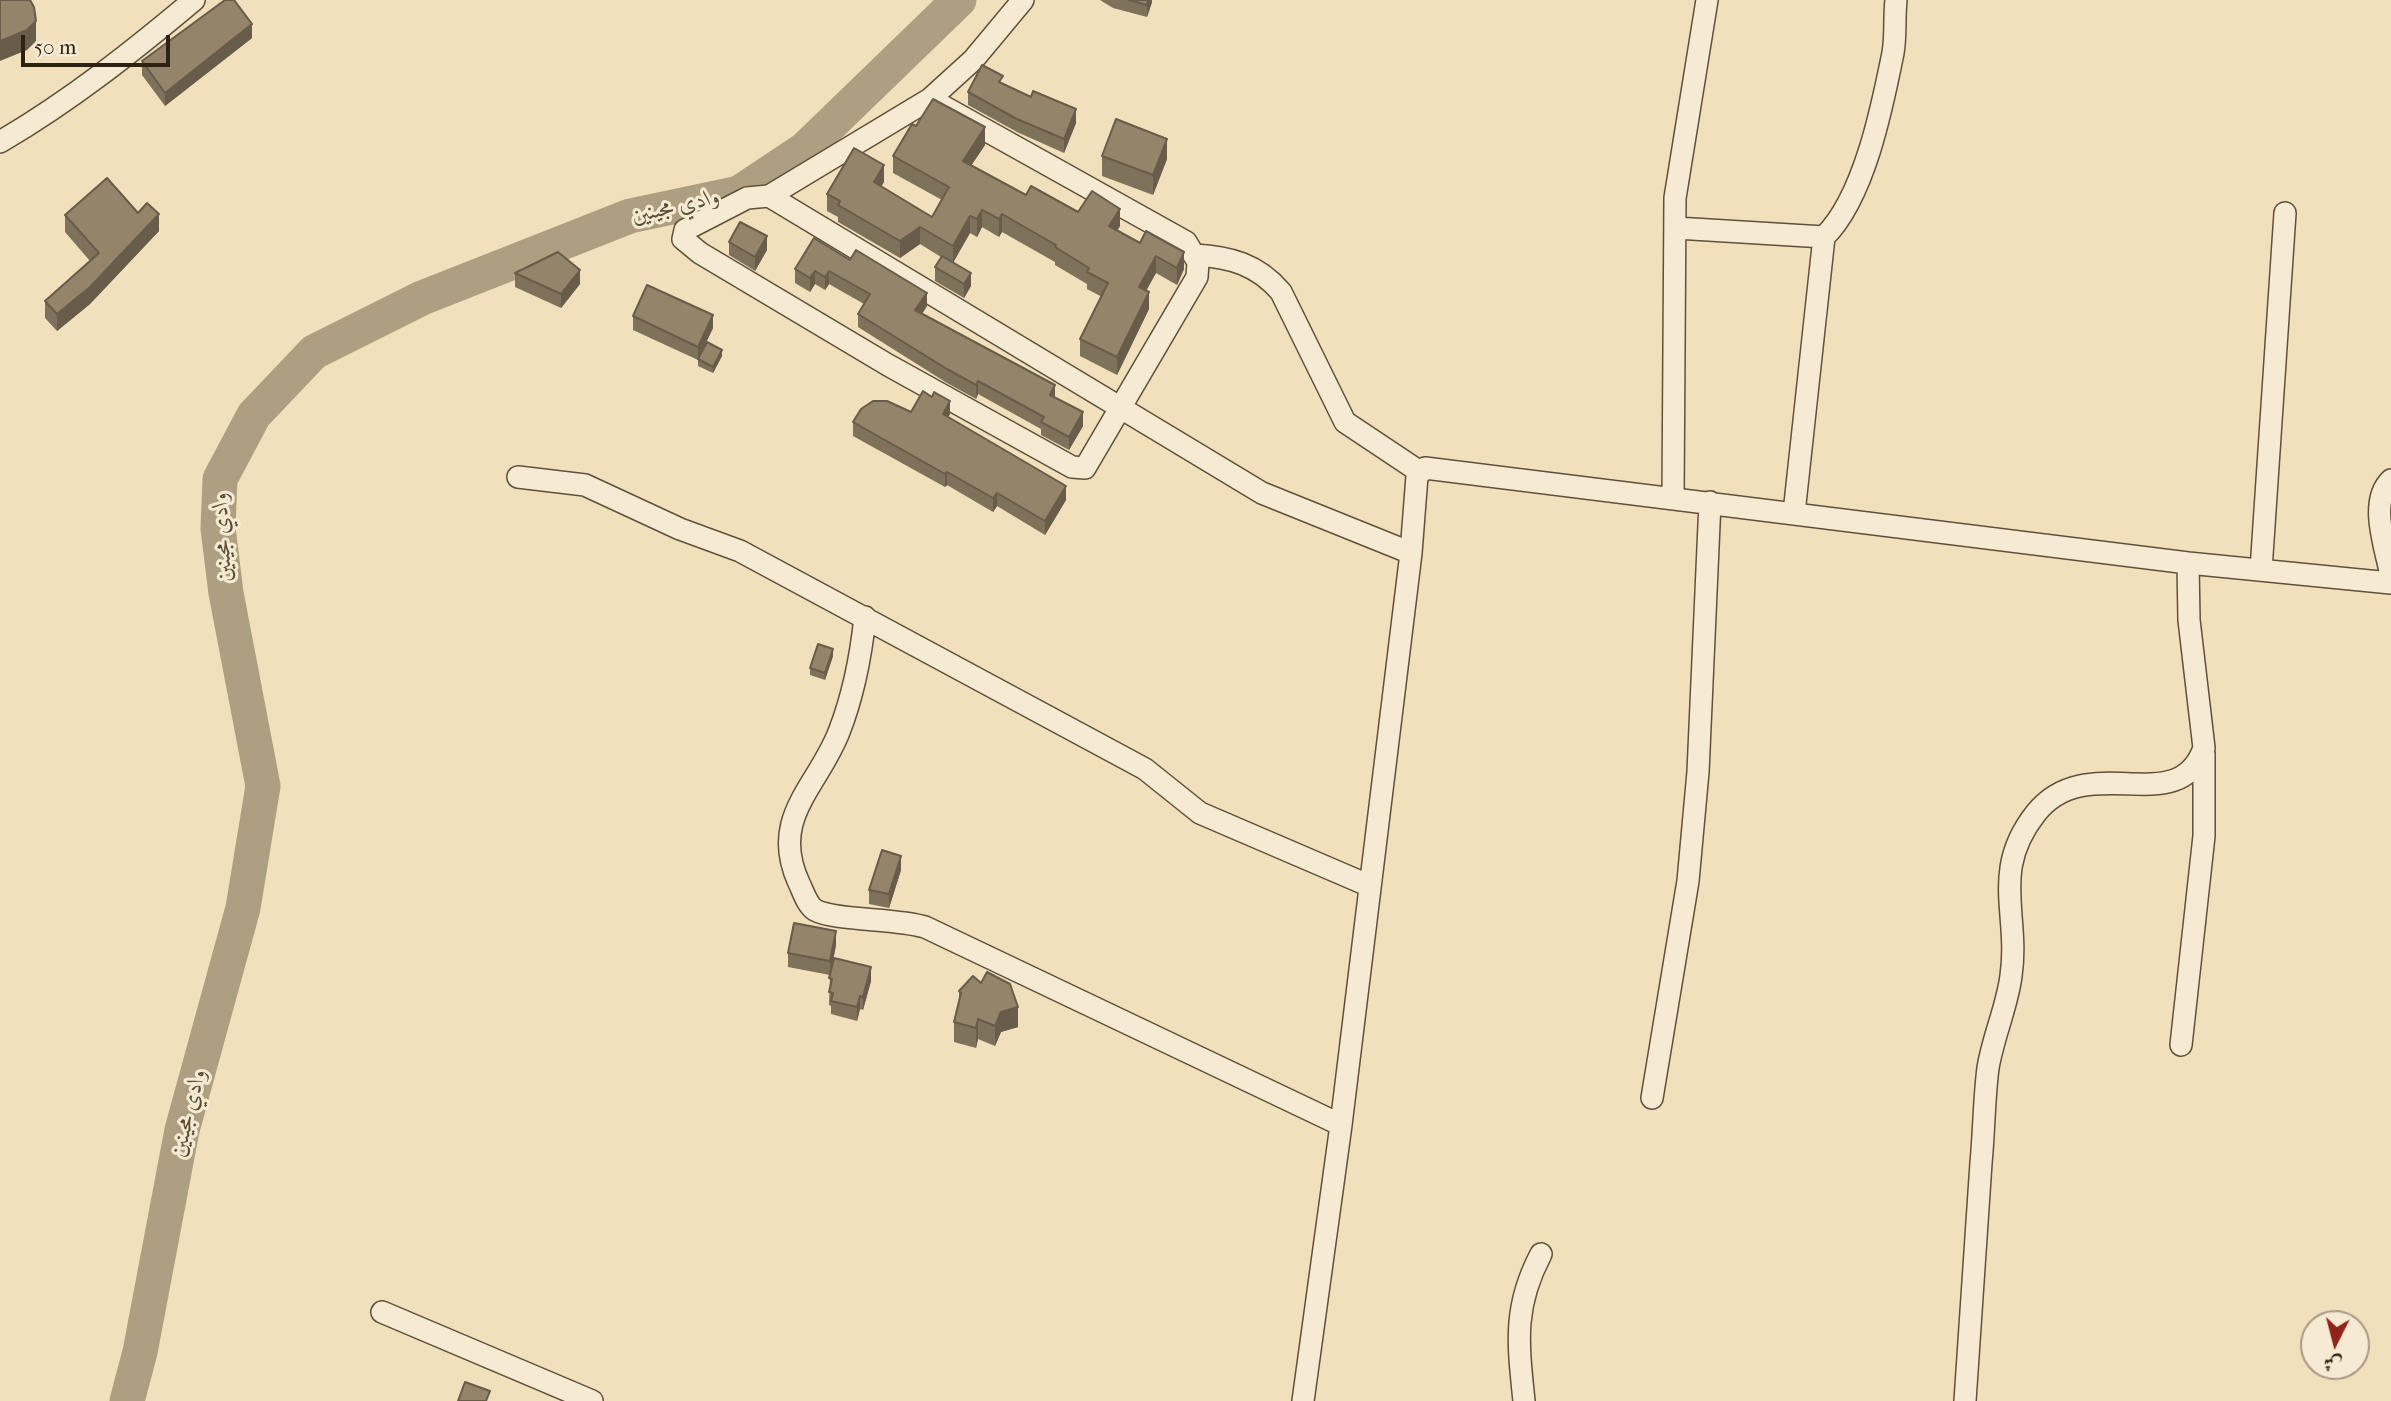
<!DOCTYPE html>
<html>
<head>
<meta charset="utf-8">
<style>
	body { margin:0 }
	#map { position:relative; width:2391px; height:1401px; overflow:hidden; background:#f2dfbc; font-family:"IM FELL French Canon",Amiri,serif }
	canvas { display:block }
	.north { position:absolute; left:2300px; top:1310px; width:70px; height:70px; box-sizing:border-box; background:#f7ead3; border:2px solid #a79a86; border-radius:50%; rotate:186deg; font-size:19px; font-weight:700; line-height:28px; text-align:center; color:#2e2212 }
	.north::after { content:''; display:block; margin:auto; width:24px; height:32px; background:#8f2418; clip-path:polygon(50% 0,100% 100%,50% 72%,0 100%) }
	.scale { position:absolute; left:21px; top:35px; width:149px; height:32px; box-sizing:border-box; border:4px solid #2e2212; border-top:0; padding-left:9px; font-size:21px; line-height:24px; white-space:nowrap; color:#2e2212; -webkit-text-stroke:5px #f7ead3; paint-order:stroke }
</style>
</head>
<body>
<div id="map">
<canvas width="2391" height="1401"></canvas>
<div class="north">ش</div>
<div class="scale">50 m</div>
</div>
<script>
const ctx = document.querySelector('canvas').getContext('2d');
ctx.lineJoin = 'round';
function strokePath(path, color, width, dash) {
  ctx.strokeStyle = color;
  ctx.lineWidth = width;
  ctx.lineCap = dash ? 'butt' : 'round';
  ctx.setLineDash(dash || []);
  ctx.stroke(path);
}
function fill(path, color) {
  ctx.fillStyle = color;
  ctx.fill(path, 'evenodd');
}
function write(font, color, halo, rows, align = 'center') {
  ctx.font = font + ' "IM FELL French Canon",Amiri,serif';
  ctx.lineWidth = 6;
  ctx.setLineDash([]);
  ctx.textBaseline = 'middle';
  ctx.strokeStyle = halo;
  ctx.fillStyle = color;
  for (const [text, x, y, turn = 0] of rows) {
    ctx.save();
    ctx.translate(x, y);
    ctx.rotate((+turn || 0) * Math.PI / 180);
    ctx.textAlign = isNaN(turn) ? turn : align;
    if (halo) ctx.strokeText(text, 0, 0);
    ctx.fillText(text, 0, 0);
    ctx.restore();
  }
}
const river = new Path2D(`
	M127,1401l13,-49 42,-222 61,-222 20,-122 -37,-193 -8,-65 2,-49 34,-64 60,-63 108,-54 208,-82 109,-23 66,-44 154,-149`);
const street = new Path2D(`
	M1023,0l-50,60 -43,39 -161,97 493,297 149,60
	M0,142c70,-41 132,-90 194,-142
	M769,196l-22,2 -62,32 -2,9 17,14 188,112 184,102 13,1 112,-191 1,-15 -12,-20 -256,-143
	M1676,228l148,9
	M1195,255c35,2 62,9 86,37l64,130 75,50
	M518,477l67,8 95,44 60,22 405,218 55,44 170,73
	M2391,480c-23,22 -5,68 0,96
	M1673,498l2,-300 32,-198
	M1794,513l30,-276c40,-39 58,-129 69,-184 3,-17 1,-35 3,-53
	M2261,570l24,-357
	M865,617c-4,39 -12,79 -26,115 -22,56 -70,86 -40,151 4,8 8,22 16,27 20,11 81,8 110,17l416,198
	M2181,1045l23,-209v-82
	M1652,1098l36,-217 10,-109 12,-270
	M382,1312l210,89
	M1303,1401l38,-276 70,-572 6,-77 8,-8 763,95 203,20
	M1524,1401c-6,-58 -11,-94 17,-147
	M1965,1401c6,-79 10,-159 16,-238 3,-31 3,-64 7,-95 5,-31 19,-61 23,-92 9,-62 -21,-105 25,-163 52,-65 142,9 168,-65l-15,-128 -1,-57`);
const wall = new Path2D(`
	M1100,0h52v2l-5,15 -34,-9z
	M252,38l-87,68 -23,-31v-14z
	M1003,83l73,40 -12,30 -47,-21 -49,-27v-13z
	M916,126l69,19 -14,20 55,30 94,31 -3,4 67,39 -7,16 -21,-12 -10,17 3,19 -32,66 -37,-19v-17l22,-42 -15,-8v-5l-32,-19v-3l-53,-30 -3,5 -17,-10 -5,10 -7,-4 -17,29 18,24 -7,12 -29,-17v-14l6,-10 -21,-13 -20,14 -62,-36v-5l-11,-6v-17l57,-12 -3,5 51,30 10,-17 -49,-27v-17z
	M1102,156l65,3 -14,36 -51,-19z
	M138,213l21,18 -69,73 -33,27 -12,-13v-17l45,-40 -25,-29v-17z
	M814,238l113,68 -5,8 133,83 28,29 -14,24 -28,-15v-6l-63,-35 -2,5 -29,-16 -89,-56v-13l6,-10 -35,-20 -4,6 -10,-6 -5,8 -15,-9v-14z
	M729,242l38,8 -12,21 -26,-16z
	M515,273l65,11 -19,24 -46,-21z
	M633,316l80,12 -15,31 24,-3 -9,17 -15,-7v-7v1l-65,-30z
	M911,412l39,2 -2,3 118,83 -21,35 -48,-29 -4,6 -46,-27 -2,2 -92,-51v-14z
	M833,656l-8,24 -15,-5v-7z
	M901,870l-12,38 -20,-4v-14z
	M836,945l-4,21 39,15 -8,29 -3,-1 -3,12 -26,-7v-8l-2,-1 1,-30 -42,-8v-14z
	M959,991l59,36 -17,5 -6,14 -17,-7 -2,9 -22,-6v-20l5,-20z`);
const shadedWall = new Path2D(`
	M1148,0h4v2l-5,15v-12z
	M36,21v20l-9,9 -27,11v-20z
	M252,24v14l-87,68v-13z
	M1076,109v14l-12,30v-14z
	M985,127v18l-22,33v-17z
	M1167,139v20l-14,36v-20z
	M884,165v17l-10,17v-17z
	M1120,209v17l-11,17v-17z
	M982,210v17l-5,10v-18z
	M159,214v17l-69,73 -33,27v-17z
	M1002,214v18l-3,5v-18z
	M970,216v17l-17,30v-17z
	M920,227v17l-20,14v-17z
	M767,236v14l-12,21v-14z
	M1184,252v17l-7,16v-17z
	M1156,256v17l-17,31v-17z
	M580,270v14l-19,24v-14z
	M815,271v13l-5,8v-14z
	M829,271v13l-4,6v-13z
	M971,273v13l-7,12v-14z
	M1149,292v17l-32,66v-18z
	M927,293v13l-12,18v-14z
	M713,315v13l-15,32v-13z
	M722,350v6l-9,17v-6z
	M978,381v13l-2,5v-14z
	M1055,385v13l-5,-3z
	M950,401v13l-7,13v-13z
	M1083,412v14l-14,24v-13z
	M947,472v13l-2,2v-13z
	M1066,486v14l-21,35v-14z
	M997,493v13l-4,6v-14z
	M833,649v7l-8,24v-7z
	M901,856v14l-12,38v-14z
	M836,931v14l-6,30v-14z
	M871,967v14l-8,29v-13z
	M860,996v13l-3,12v-14z
	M1018,1007v20l-17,5 -6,14v-20l6,-14z
	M978,1019v20l-2,9v-20z`);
const building = new Path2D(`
	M0,0h30l4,7 2,14 -9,9 -27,11z
	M225,0h9l18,24 -87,69 -23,-32z
	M1129,0h19l-1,5z
	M982,65l21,11 -4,6 32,15 2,-6 43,18 -12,30 -47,-20 -49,-27z
	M933,99l52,28 -22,34 63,34 5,-9 47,26 14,-21 28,18 -11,17 31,17 6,-12 38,21 -7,16 -21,-12 -17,31 10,5 -32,65 -37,-18 28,-56 -21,-11 2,-4 -34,-21 1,-2 -54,-31 -3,5 -17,-9 -5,9 -7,-3 -17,30 -33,-19 -20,14 -62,-36 2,-4 -13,-7 27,-46 30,17 -10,17 58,35 17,-30 -56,-31 19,-32 4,2z
	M1116,119l51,20 -14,36 -51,-19z
	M107,178l31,35 9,-10 12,11 -69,73 -33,27 -12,-13 54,-48 -34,-38z
	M740,222l27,14 -12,21 -26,-15z
	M814,238l36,22 6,-10 71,43 -12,17 140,75 -5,10 33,17 -14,25 -28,-15 3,-5 -66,-36 -2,4 -29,-16 -89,-55 12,-20 -41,-23 -4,6 -10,-6 -5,7 -15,-9z
	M558,252l22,18 -19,24 -46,-21z
	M942,256l29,17 -7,11 -29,-17z
	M647,285l66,30 -15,32 -65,-31z
	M707,342l15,8 -9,17 -15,-8z
	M923,391l9,6 2,-5 16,9 -7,13 123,72 -21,35 -48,-28 -4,5 -46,-26 -2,2 -92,-52 8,-13 12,-8h14l24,11z
	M818,644l15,5 -8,24 -15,-5z
	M882,850l19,6 -12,38 -20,-4z
	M794,923l42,8 -6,30 -42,-8z
	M834,958l37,9 -8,30 -3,-1 -3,11 -26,-6 2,-8 -4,-1 3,-13 -3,-1z
	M987,972l23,12 8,23 -17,5 -6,14 -17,-7 -2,9 -22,-6 7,-29 -2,-2 14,-15 8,7z
	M465,1382l25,9 -4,10h-28z`);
const waterNames = [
	["وادي مجينين",676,207,-13],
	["وادي مجينين",223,537,-93],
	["وادي مجينين",189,1113,-76]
];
strokePath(river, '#af9f82', 35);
strokePath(street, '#5f513c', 24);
strokePath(street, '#f7ead3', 21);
fill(wall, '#7f725b');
fill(shadedWall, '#685c4a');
fill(building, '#94846a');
strokePath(building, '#685c4a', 2);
write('italic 23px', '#5b4e39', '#f7ead3', waterNames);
</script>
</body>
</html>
